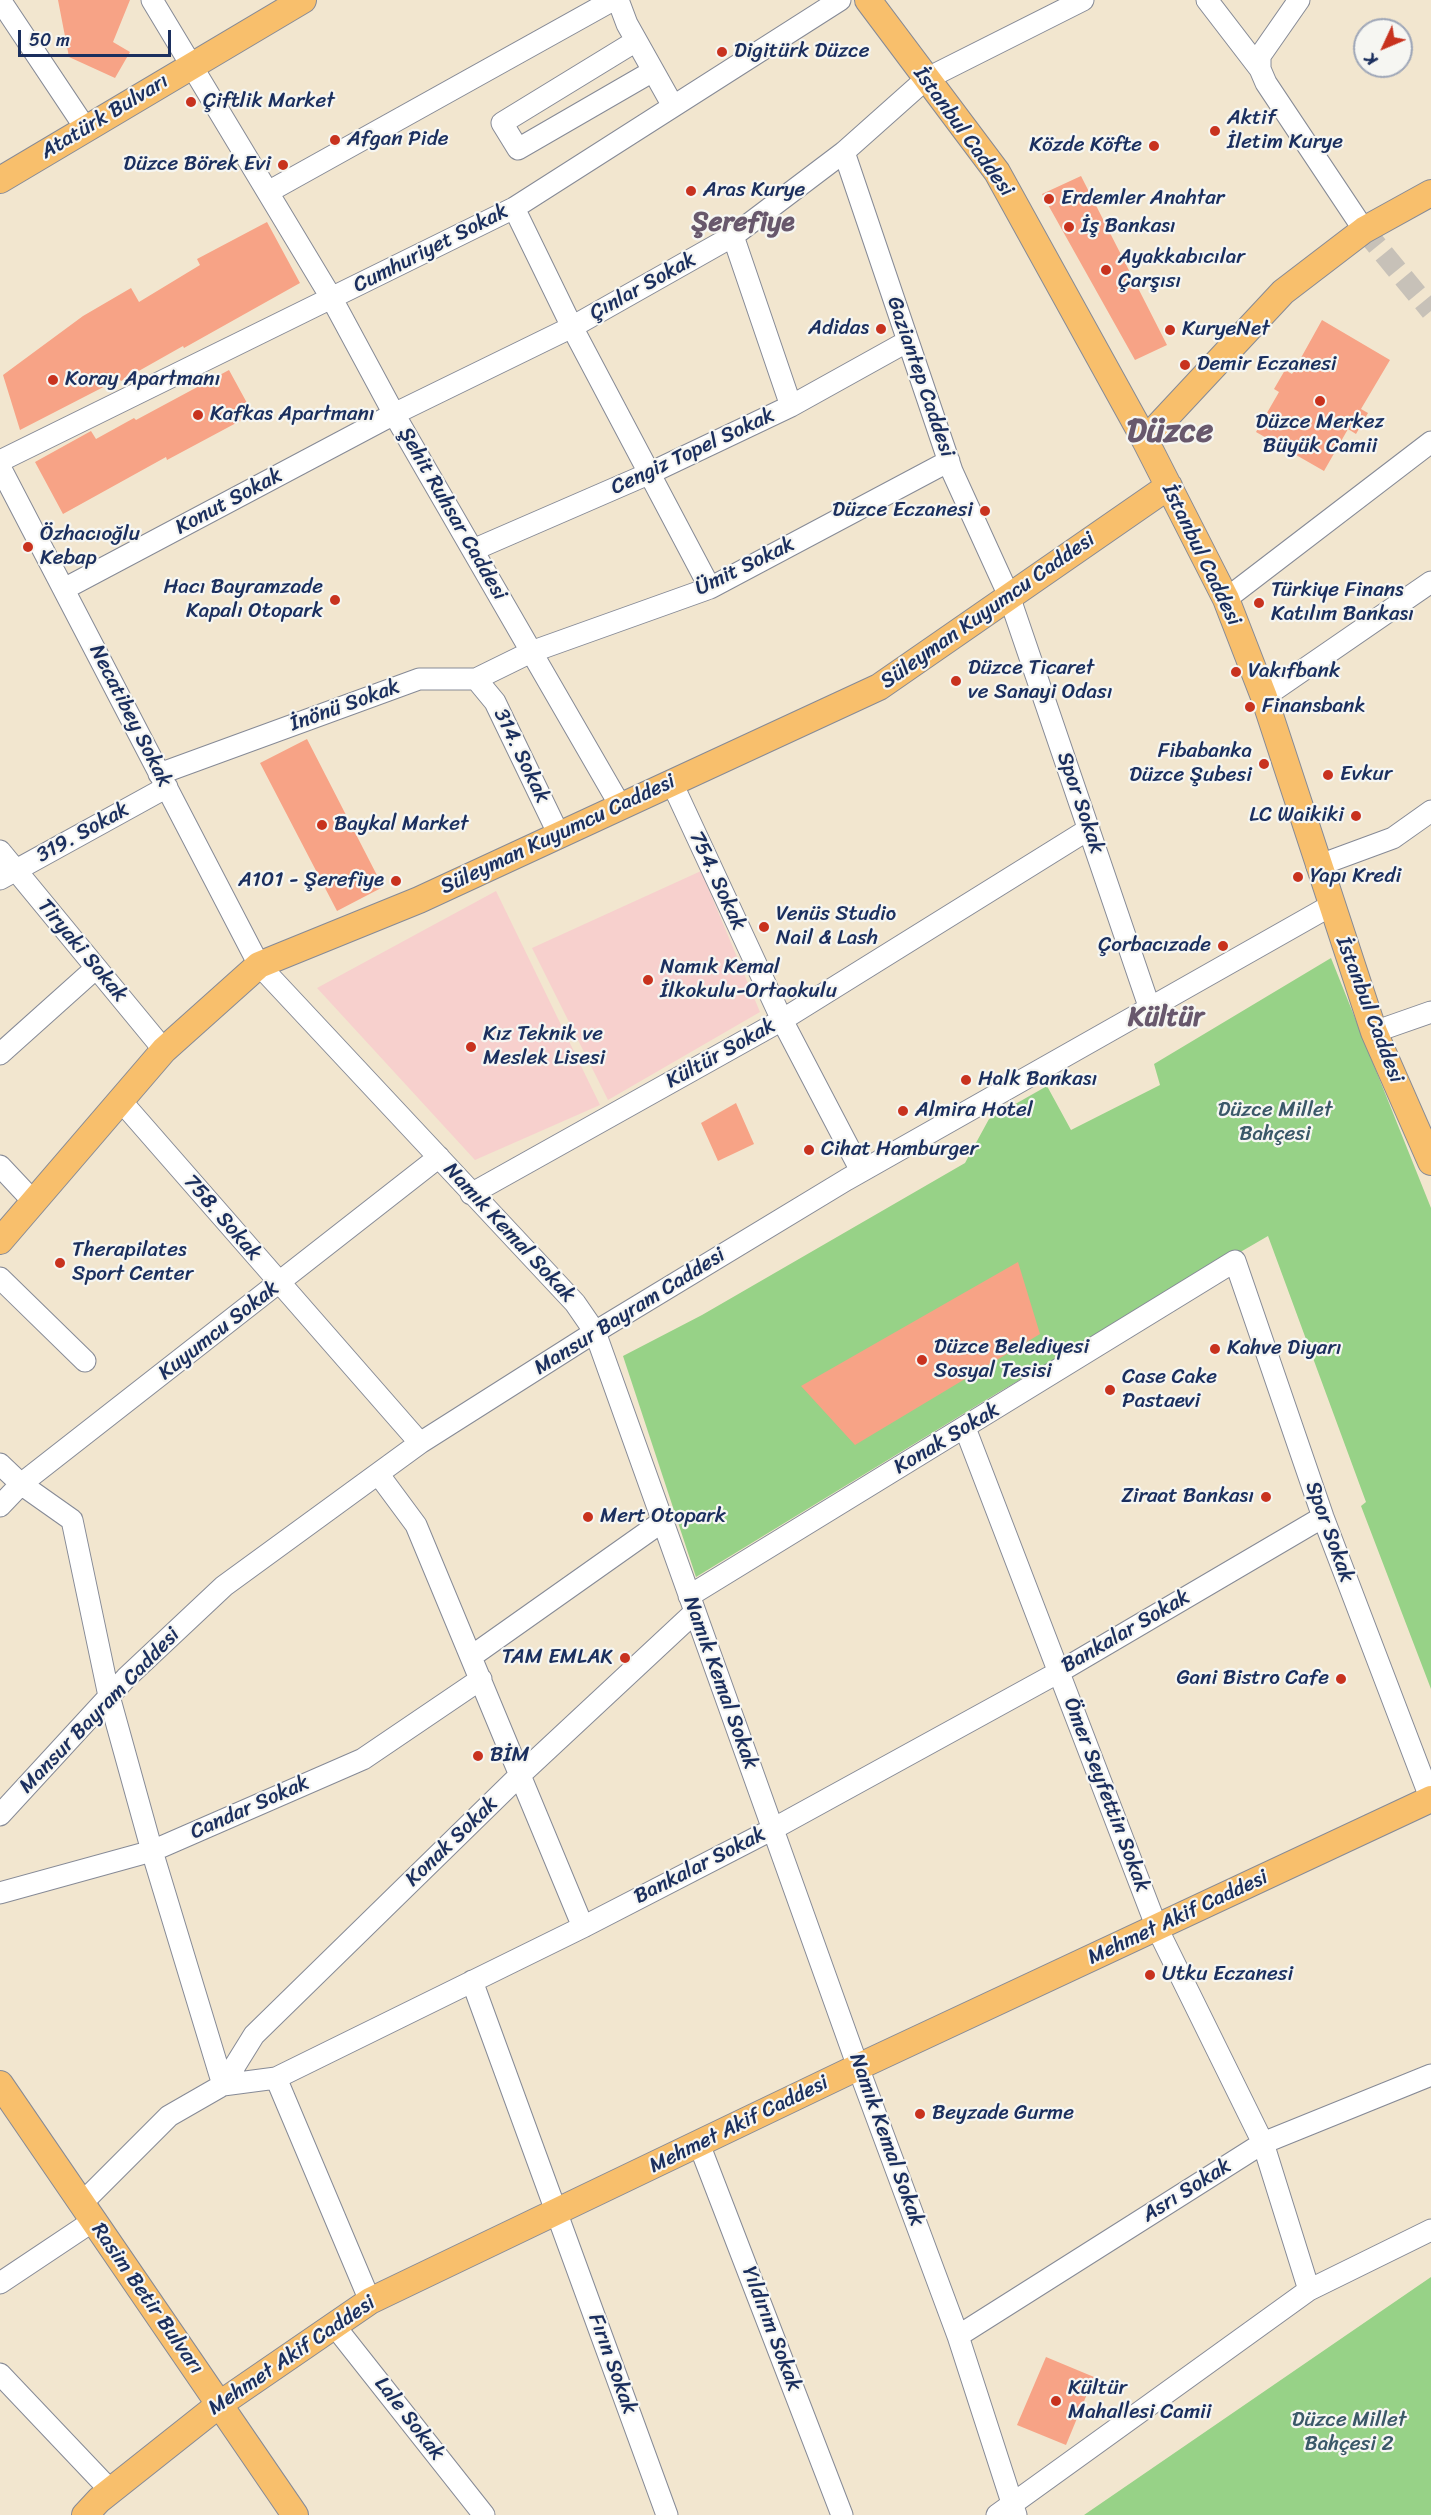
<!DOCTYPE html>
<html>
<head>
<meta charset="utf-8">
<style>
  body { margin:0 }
  #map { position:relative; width:1431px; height:2515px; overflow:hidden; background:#f2e6cf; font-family:Sriracha,sans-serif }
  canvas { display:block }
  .north { position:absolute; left:1353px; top:18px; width:60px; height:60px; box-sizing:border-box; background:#f6f6f2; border:2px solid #9ea6b7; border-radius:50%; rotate:226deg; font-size:16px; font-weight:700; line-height:24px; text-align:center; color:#1b2f5e }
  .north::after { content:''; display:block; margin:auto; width:21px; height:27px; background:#c8321e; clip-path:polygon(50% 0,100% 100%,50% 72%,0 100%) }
  .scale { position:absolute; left:18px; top:30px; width:153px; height:27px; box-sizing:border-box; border:3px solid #1b2f5e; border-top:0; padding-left:8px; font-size:18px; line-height:21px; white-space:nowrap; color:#1b2f5e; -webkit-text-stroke:4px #f6f6f2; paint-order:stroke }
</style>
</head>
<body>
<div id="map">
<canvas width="1431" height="2515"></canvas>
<div class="north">K</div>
<div class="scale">50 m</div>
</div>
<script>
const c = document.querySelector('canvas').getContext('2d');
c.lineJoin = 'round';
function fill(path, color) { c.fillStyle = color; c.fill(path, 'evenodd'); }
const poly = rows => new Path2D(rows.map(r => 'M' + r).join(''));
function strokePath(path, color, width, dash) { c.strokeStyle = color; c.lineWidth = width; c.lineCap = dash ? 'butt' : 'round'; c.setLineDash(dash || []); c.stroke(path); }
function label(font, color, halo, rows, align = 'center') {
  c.font = font + ' Sriracha,sans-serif'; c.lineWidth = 4.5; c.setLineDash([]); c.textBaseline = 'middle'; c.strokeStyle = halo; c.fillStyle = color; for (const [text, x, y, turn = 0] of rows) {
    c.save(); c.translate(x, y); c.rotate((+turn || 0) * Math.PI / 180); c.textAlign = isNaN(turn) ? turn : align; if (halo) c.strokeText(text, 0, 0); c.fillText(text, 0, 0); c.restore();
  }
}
const built = poly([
  [701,871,760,1012,608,1100,532,948],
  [496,891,600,1105,475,1160,317,988]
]);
const green = poly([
  [1331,958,1431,1208,1431,1689,1361,1506,1366,1502,1268,1236,999,1392,696,1577,623,1356,702,1315,965,1163,989,1119,1047,1086,1071,1130,1160,1085,1154,1064],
  [1431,2277,1431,2515,1084,2515]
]);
const building = poly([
  [58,0,130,0,113,42,130,52,115,78,69,57],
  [1081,176,1167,345,1135,360,1042,194],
  [267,222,300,283,184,348,183,346,121,381,119,379,20,430,3,375,83,316,131,288,139,302,200,265,197,259],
  [1322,320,1390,360,1361,409,1368,413,1356,434,1348,429,1324,471,1256,432,1279,392,1274,389,1285,370,1292,374],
  [229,370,253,414,167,460,166,457,63,514,35,462,91,431,96,439,134,418,136,420],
  [307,739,383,887,337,911,260,763],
  [736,1103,754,1144,718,1161,701,1123],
  [1018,1262,1040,1334,855,1445,801,1386],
  [1046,2357,1094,2377,1066,2445,1017,2425]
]);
const minorTunnel = poly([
  [1364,230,1431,311]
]);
const minor = poly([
  [0,0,86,129],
  [152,0,332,299,394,414,621,807],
  [618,0,627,24,673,106],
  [1207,0,1260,69,1266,83,1364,230],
  [636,41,502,123,518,149,653,71],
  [1260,69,1260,56,1299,0],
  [844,152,952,471,1009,596,1150,1009],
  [268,192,613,0],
  [514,208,572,327,710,588],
  [733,236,791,406],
  [0,461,514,208,840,0],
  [0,467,259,965,575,1303,595,1332,858,2067,958,2336,1016,2515],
  [473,550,648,474,791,406,908,341],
  [64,589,394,414,572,327,733,236,844,152,926,79,1083,0],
  [1226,599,1431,442],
  [476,679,495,702,559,835],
  [1264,697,1431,582],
  [159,774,419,679,476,679,531,652,710,588,949,461],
  [672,783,782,1020,861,1171],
  [0,851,164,1050],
  [1317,866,1393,838,1431,811],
  [0,879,167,787],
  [1374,1032,1431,1012],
  [0,1054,96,968],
  [121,1101,420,1443],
  [0,1166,32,1200],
  [471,1194,782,1020,1089,829],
  [0,1278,85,1361],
  [965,1428,1157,1928,1263,2143,1309,2290],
  [0,1464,21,1484,72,1520,109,1696,152,1851,223,2085],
  [379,1475,416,1525,583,1927],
  [0,1506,21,1484,439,1157],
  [689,1596,1235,1261,1323,1517,1431,1800],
  [472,1656,663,1521],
  [0,1815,126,1678,224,1586,420,1443,595,1332,846,1180,1330,906],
  [0,1893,152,1851,363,1759,481,1679],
  [472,1981,667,2515],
  [276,2078,370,2301],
  [223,2085,254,2035,520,1775,695,1612],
  [699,2144,842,2515],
  [81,2204,169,2116,223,2085,276,2078,583,1927,773,1829,1059,1672,1323,1517],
  [0,2283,93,2221],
  [333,2324,484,2515],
  [958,2336,1263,2143,1431,2075],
  [0,2374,111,2491],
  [997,2515,1309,2290,1431,2230]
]);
const major = poly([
  [868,0,997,172,1145,440,1226,599,1264,697,1374,1032,1431,1162],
  [0,180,303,0],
  [1145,440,1283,292,1364,230,1431,193],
  [0,1241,164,1050,259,965,419,900,879,687,1169,486],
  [0,2084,295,2515],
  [85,2515,99,2500,220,2404,370,2301,858,2067,1431,1799]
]);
const markers = [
  [722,52,6,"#c8321e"],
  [191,102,6,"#c8321e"],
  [1215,131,6,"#c8321e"],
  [335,140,6,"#c8321e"],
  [1154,146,6,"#c8321e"],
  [283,165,6,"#c8321e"],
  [691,191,6,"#c8321e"],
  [1049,199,6,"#c8321e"],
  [1069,227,6,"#c8321e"],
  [1106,270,6,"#c8321e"],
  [881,329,6,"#c8321e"],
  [1170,330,6,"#c8321e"],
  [1185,365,6,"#c8321e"],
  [53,380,6,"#c8321e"],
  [1320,401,6,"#c8321e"],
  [198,415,6,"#c8321e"],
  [985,511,6,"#c8321e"],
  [28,547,6,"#c8321e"],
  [335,600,6,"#c8321e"],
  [1259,603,6,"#c8321e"],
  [1236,672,6,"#c8321e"],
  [956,681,6,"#c8321e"],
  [1250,707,6,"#c8321e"],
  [1264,764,6,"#c8321e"],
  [1328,775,6,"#c8321e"],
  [1356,816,6,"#c8321e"],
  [322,825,6,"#c8321e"],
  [1298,877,6,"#c8321e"],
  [396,881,6,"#c8321e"],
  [764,927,6,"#c8321e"],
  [1223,946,6,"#c8321e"],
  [648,980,6,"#c8321e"],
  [471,1047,6,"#c8321e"],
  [966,1080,6,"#c8321e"],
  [903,1111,6,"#c8321e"],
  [809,1150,6,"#c8321e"],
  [60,1263,6,"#c8321e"],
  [1215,1349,6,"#c8321e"],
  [922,1360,6,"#c8321e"],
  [1110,1390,6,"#c8321e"],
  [1266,1497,6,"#c8321e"],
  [588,1517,6,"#c8321e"],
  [625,1658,6,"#c8321e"],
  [1341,1679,6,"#c8321e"],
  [478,1756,6,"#c8321e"],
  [1150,1975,6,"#c8321e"],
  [920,2114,6,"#c8321e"],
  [1056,2401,6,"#c8321e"]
];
const poiNames = [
  ["Digitürk Düzce",734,52],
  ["Çiftlik Market",203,102],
  ["Aktif",1227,119],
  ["İletim Kurye",1227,143],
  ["Afgan Pide",347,140],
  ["Közde Köfte",1142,146,"right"],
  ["Düzce Börek Evi",271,165,"right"],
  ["Aras Kurye",703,191],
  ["Erdemler Anahtar",1061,199],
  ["İş Bankası",1081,227],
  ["Ayakkabıcılar",1118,258],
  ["Çarşısı",1118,282],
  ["Adidas",869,329,"right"],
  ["KuryeNet",1182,330],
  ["Demir Eczanesi",1197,365],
  ["Koray Apartmanı",65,380],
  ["Kafkas Apartmanı",210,415],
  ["Düzce Merkez",1320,423,"center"],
  ["Büyük Camii",1320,447,"center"],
  ["Düzce Eczanesi",973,511,"right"],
  ["Özhacıoğlu",40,535],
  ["Kebap",40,559],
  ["Hacı Bayramzade",323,588,"right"],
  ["Kapalı Otopark",323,612,"right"],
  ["Türkiye Finans",1271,591],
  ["Katılım Bankası",1271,615],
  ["Düzce Ticaret",968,669],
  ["ve Sanayi Odası",968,693],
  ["Vakıfbank",1248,672],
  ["Finansbank",1262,707],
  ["Fibabanka",1252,752,"right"],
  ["Düzce Şubesi",1252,776,"right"],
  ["Evkur",1340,775],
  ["LC Waikiki",1344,816,"right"],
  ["Baykal Market",334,825],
  ["Yapı Kredi",1310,877],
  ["A101 - Şerefiye",384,881,"right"],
  ["Venüs Studio",776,915],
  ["Nail & Lash",776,939],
  ["Çorbacızade",1211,946,"right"],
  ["Namık Kemal",660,968],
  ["İlkokulu-Ortaokulu",660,992],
  ["Kız Teknik ve",483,1035],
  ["Meslek Lisesi",483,1059],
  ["Halk Bankası",978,1080],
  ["Almira Hotel",915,1111],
  ["Cihat Hamburger",821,1150],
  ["Therapilates",72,1251],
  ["Sport Center",72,1275],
  ["Düzce Belediyesi",934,1348],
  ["Sosyal Tesisi",934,1372],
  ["Kahve Diyarı",1227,1349],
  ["Case Cake",1122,1378],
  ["Pastaevi",1122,1402],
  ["Ziraat Bankası",1254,1497,"right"],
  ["Mert Otopark",600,1517],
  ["TAM EMLAK",613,1658,"right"],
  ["Gani Bistro Cafe",1329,1679,"right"],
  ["BİM",490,1756],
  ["Utku Eczanesi",1162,1975],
  ["Beyzade Gurme",932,2114],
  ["Kültür",1068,2389],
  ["Mahallesi Camii",1068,2413]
];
const streetNames = [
  ["Atatürk Bulvarı",105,117,-31],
  ["İstanbul Caddesi",963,132,54],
  ["Cumhuriyet Sokak",431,249,-27],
  ["Çınlar Sokak",643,287,-29],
  ["Gaziantep Caddesi",920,377,71],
  ["Cengiz Topel Sokak",693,452,-25],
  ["Konut Sokak",229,502,-28],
  ["Şehit Ruhsar Caddesi",452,514,60],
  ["İstanbul Caddesi",1201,555,64],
  ["Ümit Sokak",745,567,-26],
  ["Süleyman Kuyumcu Caddesi",988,611,-35],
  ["İnönü Sokak",345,706,-20],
  ["Necatibey Sokak",130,716,63],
  ["314. Sokak",521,756,64],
  ["Spor Sokak",1080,803,71],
  ["319. Sokak",83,833,-29],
  ["Süleyman Kuyumcu Caddesi",558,835,-25],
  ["754. Sokak",717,881,65],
  ["Tiryaki Sokak",82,951,50],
  ["İstanbul Caddesi",1369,1010,69],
  ["Kültür Sokak",721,1054,-29],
  ["758. Sokak",222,1218,49],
  ["Namık Kemal Sokak",509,1233,47],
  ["Mansur Bayram Caddesi",630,1312,-32],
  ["Kuyumcu Sokak",219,1331,-38],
  ["Konak Sokak",947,1439,-31],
  ["Spor Sokak",1329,1532,70],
  ["Bankalar Sokak",1126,1632,-30],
  ["Namık Kemal Sokak",720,1683,70],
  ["Mansur Bayram Caddesi",100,1711,-46],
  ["Ömer Seyfettin Sokak",1106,1795,69],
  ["Candar Sokak",250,1808,-24],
  ["Konak Sokak",452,1842,-44],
  ["Bankalar Sokak",700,1866,-27],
  ["Mehmet Akif Caddesi",1178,1918,-25],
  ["Mehmet Akif Caddesi",739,2125,-26],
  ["Namık Kemal Sokak",886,2140,70],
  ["Asrı Sokak",1187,2191,-32],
  ["Rasim Betir Bulvarı",147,2299,55],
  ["Yıldırım Sokak",771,2329,69],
  ["Mehmet Akif Caddesi",292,2356,-34],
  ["Fırın Sokak",612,2364,70],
  ["Lale Sokak",409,2419,52]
];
const parkNames = [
  ["Düzce Millet",1275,1111],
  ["Bahçesi",1275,1135],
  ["Düzce Millet",1349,2421],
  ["Bahçesi 2",1349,2445]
];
const districtNames = [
  ["Şerefiye",743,223],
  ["Kültür",1166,1018]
];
const townNames = [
  ["Düzce",1170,433]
];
fill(built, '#f7d0cd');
fill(green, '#97d287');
fill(building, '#f7a386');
strokePath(minorTunnel, '#c7c1b8', 21, [21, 10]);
strokePath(minor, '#868a96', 23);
strokePath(major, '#868a96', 28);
strokePath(minor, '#fff', 21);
strokePath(major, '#f8bf6c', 26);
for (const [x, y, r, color] of markers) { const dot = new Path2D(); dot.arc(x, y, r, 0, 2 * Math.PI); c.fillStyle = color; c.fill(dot); strokePath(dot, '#f6f6f2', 2); }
label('21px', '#1b2f5e', '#f6f6f2', poiNames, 'left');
label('21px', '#1b2f5e', '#f6f6f2', streetNames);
label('21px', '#3a5868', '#f6f6f2', parkNames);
label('bold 27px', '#68586c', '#f6f6f2', districtNames);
label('bold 33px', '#68586c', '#f6f6f2', townNames);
</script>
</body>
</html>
